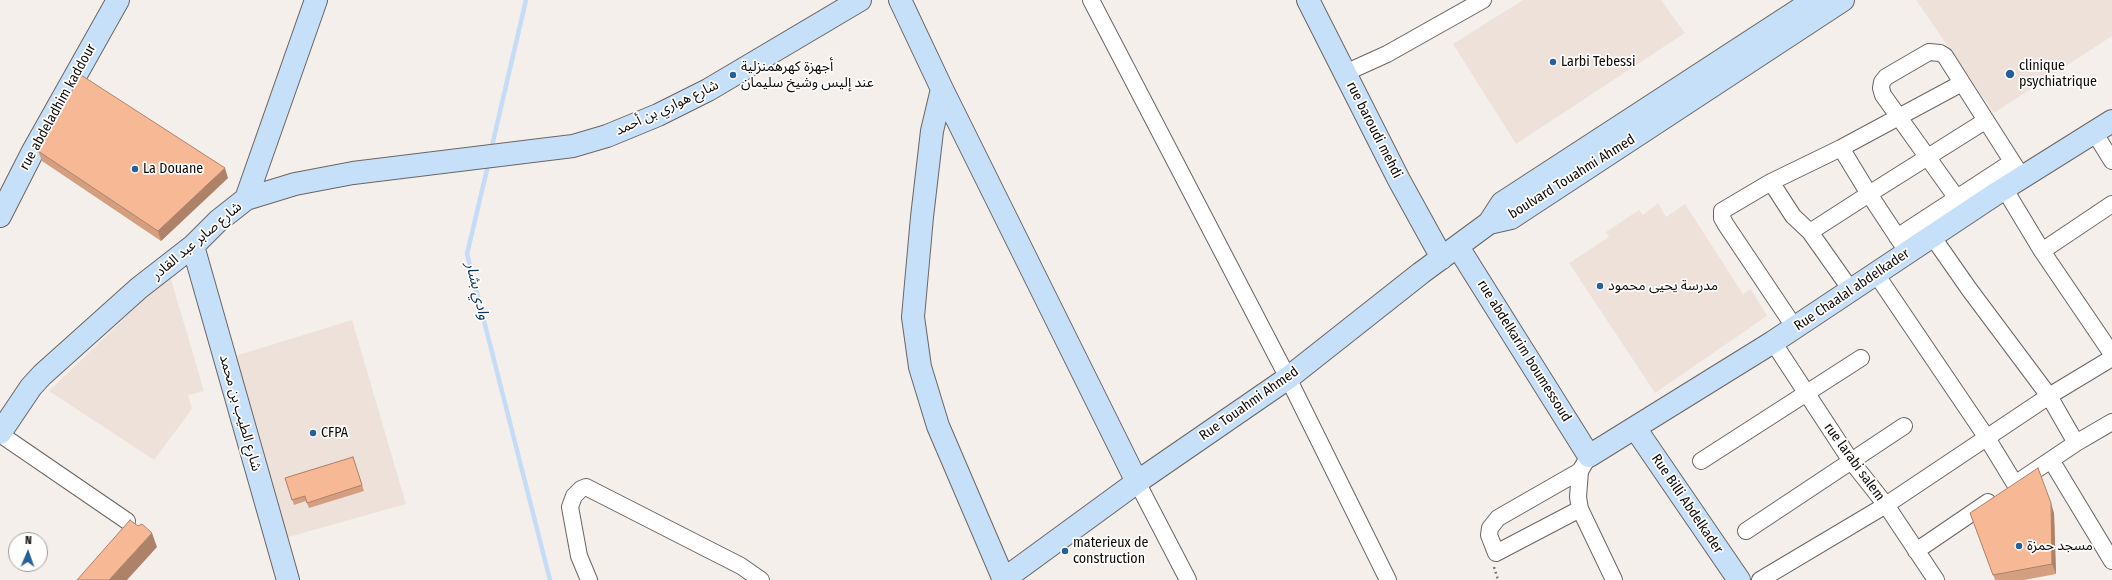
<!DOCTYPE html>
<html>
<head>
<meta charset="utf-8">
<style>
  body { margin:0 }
  #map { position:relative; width:2112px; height:580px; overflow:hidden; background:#f5efec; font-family:"Fira Sans Condensed",sans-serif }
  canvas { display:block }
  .north { position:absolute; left:8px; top:532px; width:40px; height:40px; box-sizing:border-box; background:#fffefd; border:1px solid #9e9d9c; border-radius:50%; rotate:2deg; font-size:11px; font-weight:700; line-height:16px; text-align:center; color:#0d0b0a }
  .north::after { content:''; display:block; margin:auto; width:14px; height:18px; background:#266098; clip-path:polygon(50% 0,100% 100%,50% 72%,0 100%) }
</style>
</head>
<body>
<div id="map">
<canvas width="2112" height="580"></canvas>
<div class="north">N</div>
</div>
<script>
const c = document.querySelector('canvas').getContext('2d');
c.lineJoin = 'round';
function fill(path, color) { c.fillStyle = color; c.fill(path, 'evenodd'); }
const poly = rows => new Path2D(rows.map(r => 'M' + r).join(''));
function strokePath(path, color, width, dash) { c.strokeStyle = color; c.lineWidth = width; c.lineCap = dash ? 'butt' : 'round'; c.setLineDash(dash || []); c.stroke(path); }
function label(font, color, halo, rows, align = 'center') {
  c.font = font + ' "Fira Sans Condensed","Noto Sans Arabic",sans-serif'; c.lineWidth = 3.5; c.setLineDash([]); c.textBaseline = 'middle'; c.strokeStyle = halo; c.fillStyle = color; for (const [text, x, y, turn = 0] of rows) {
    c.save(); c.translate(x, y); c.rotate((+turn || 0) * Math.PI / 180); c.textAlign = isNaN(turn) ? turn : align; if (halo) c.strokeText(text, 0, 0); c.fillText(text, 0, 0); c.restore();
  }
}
const built = poly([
  [1523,0,1661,0,1685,33,1516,144,1453,44],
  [1916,0,2112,0,2112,36,1994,113],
  [1658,203,1666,217,1685,204,1743,294,1751,289,1767,316,1655,393,1569,263,1609,237,1606,232,1639,210,1643,215],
  [168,276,170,276,204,391,188,395,192,409,154,460,49,391],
  [352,320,406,504,271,542,219,361]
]);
const stream = poly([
  [491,150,526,0],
  [489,161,467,254,550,580]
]);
const path = poly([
  [1494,567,1498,580]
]);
const street = poly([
  [1091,0,1288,378,1388,580],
  [1345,73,1387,54,1483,0],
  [2094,132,2112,161],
  [1771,182,1793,216,1810,232,1869,194,1841,148],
  [2004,188,2042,251,2112,354],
  [1956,197,1883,95,1881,88,1882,82,1886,77,1929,52,1940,53,1945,56,2022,177],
  [1810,232,1851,290],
  [1932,236,1969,289,2049,396,2076,443,2112,422],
  [1897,237,2012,162],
  [2042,251,2112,204],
  [1908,253,1869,194,1985,121],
  [1876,274,1987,438,2015,484],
  [1795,328,1726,225,1722,218,1722,211,1771,182,1841,148,1962,83],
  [1773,342,1851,461,1886,505,1936,580],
  [0,434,127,521],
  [2051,460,2112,561],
  [1701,461,1861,358],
  [1580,471,1498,518,1490,528,1489,535,1496,553,1580,509,1578,497,1580,471,1589,456],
  [2021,480,2076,443],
  [1137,482,1188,580],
  [1580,509,1614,580],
  [1746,531,1904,426],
  [1916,551,1988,502],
  [589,580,579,556,570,507,574,496,581,489,586,487,741,566,761,580],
  [1760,580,1886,505,2049,396,2112,358]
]);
const secondary = poly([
  [900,0,942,89,1137,482],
  [1308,0,1399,180,1442,258],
  [942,89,932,131,922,217,913,317,920,367,938,426,1004,580],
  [246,199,316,0],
  [0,216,32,153,118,0],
  [1489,223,1511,218,1843,0],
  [193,246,288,580],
  [1458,247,1589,456,1773,342,1997,193,2112,121],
  [1635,428,1739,580],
  [0,433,31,387,42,375,139,288,193,246,218,221,246,199,295,184,353,173,573,146,607,136,658,115,708,90,860,0],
  [1003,580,1137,482,1288,378,1421,273,1489,223,1502,203,1814,0]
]);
const wall = poly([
  [38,151,228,178,161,241,42,161],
  [353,457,364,491,309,508,306,501,294,505,285,478],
  [1970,513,2054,513,2056,574,2024,580,1995,580]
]);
const shadedWall = poly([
  [225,168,228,178,161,241,158,231],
  [2051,503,2054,513,2056,574,2052,564],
  [152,533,157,547,127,580,109,580]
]);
const building = poly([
  [81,75,225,168,158,231,38,151,81,75],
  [353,457,362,485,307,503,305,496,292,500,285,478,353,457],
  [2038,468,2051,503,2052,564,1993,575,1970,513,2038,468],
  [130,520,138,526,142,524,152,533,109,580,77,580,130,520]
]);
const markers = [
  [1553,62,4,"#266098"],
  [2010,74,5,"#266098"],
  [733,75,4,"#266098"],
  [135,169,4,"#266098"],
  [1600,286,4,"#266098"],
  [313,433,4,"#266098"],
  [2019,546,4,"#266098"],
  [1065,551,4,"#266098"]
];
const poiNames = [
  ["Larbi Tebessi",1561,62],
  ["clinique",2019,66],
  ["psychiatrique",2019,82],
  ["أجهزة كهرهمنزلية",741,67],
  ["عند إليس وشيخ سليمان",741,83],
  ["La Douane",143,169],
  ["مدرسة يحيى محمود",1608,286],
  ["CFPA",321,433],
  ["materieux de",1073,543],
  ["construction",1073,559],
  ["مسجد حمزة",2027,546]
];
const streetNames = [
  ["rue abdeladhim kaddour",58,107,-61],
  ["شارع هواري بن أحمد",667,108,-25],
  ["rue baroudi mehdi",1374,130,63],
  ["boulvard Touahmi Ahmed",1572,177,-32],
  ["شارع صابر عبد القادر",197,241,-40],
  ["Rue Chaalal abdelkader",1852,290,-34],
  ["rue abdelkarim boumessoud",1524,351,58],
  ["Rue Touahmi Ahmed",1249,404,-35],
  ["شارع الطيب بن محمد",240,413,74],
  ["rue larabi salem",1854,462,54],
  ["Rue Billi Abdelkader",1687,504,56]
];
const waterNames = [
  ["وادي بشار",477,291,76]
];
fill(built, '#eee1da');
strokePath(stream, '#c4dcf5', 4.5);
strokePath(street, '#6a6563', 18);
strokePath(secondary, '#6a6563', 24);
strokePath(path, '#7b7775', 2.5, [2, 3]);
strokePath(street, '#fff', 16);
strokePath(secondary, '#c7e0f9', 22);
fill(wall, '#d49f80');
fill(shadedWall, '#ad8268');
fill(building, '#f7b995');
strokePath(building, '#ad8268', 1);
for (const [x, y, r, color] of markers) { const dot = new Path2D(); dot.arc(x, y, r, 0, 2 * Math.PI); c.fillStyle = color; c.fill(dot); strokePath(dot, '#fffefd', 1.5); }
label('14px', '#0d0b0a', '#fffefd', poiNames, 'left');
label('14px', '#0d0b0a', '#fffefd', streetNames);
label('italic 15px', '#08345b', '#fffefd', waterNames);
</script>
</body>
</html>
